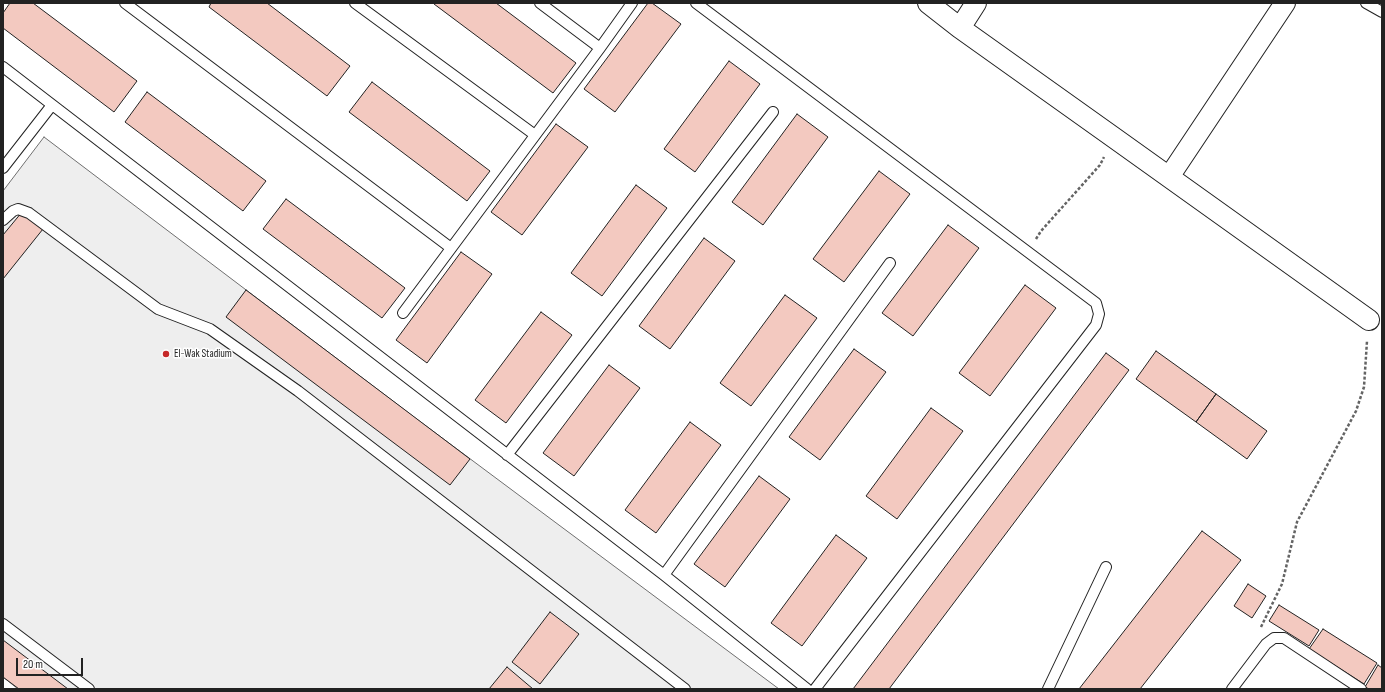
<!DOCTYPE html>
<html>
<head>
<meta charset="utf-8">
<style>
  body { margin:0 }
  #map { position:relative; width:1385px; height:692px; overflow:hidden; background:#fff; font-family:"Sofia Sans Condensed",sans-serif }
  canvas { display:block }
  .frame { position:absolute; inset:0; border:4px solid #222; pointer-events:none }
  .scale { position:absolute; left:16px; top:658px; width:67px; height:18px; box-sizing:border-box; border:2px solid #222; border-top:0; padding-left:5px; font-size:12px; line-height:14px; white-space:nowrap; color:#222; -webkit-text-stroke:3px #fff; paint-order:stroke }
</style>
</head>
<body>
<div id="map">
<canvas width="1385" height="692"></canvas>
<div class="frame"></div>
<div class="scale">20 m</div>
</div>
<script>
const c = document.querySelector('canvas').getContext('2d');
c.lineJoin = 'round';
function fill(path, color) { c.fillStyle = color; c.fill(path, 'evenodd'); }
const poly = rows => new Path2D(rows.map(r => 'M' + r).join(''));
function strokePath(path, color, width, dash) { c.strokeStyle = color; c.lineWidth = width; c.lineCap = dash ? 'butt' : 'round'; c.setLineDash(dash || []); c.stroke(path); }
function label(font, color, halo, rows, align = 'center') {
  c.font = font + ' "Sofia Sans Condensed",sans-serif'; c.lineWidth = 3; c.setLineDash([]); c.textBaseline = 'middle'; c.strokeStyle = halo; c.fillStyle = color; for (const [text, x, y, turn = 0] of rows) {
    c.save(); c.translate(x, y); c.rotate((+turn || 0) * Math.PI / 180); c.textAlign = isNaN(turn) ? turn : align; if (halo) c.strokeText(text, 0, 0); c.fillText(text, 0, 0); c.restore();
  }
}
const green = poly([
  [44,137,414,417,779,689,18,689,3,677,3,191,44,137]
]);
const building = poly([
  [10,3,33,3,137,81,114,112,3,28,3,13,10,3],
  [211,3,267,3,350,66,327,96,209,7,211,3],
  [435,3,496,3,576,63,553,93,434,4,435,3],
  [648,3,652,3,681,24,615,112,584,89,648,3],
  [729,61,760,84,695,172,664,149,729,61],
  [372,82,490,171,467,201,349,112,372,82],
  [147,92,266,181,243,211,125,122,147,92],
  [797,114,828,137,763,225,732,202,797,114],
  [556,124,588,147,522,235,491,212,556,124],
  [879,171,910,194,844,282,813,259,879,171],
  [636,185,667,208,602,296,571,273,636,185],
  [286,199,405,288,382,318,263,229,286,199],
  [22,212,43,229,3,279,3,235,22,212],
  [948,225,979,248,913,336,882,313,948,225],
  [704,238,735,261,670,349,639,326,704,238],
  [461,252,492,274,427,363,396,340,461,252],
  [1025,285,1056,308,990,396,959,373,1025,285],
  [246,290,470,459,450,485,226,317,246,290],
  [785,295,817,318,751,406,720,383,785,295],
  [541,312,572,335,506,423,475,400,541,312],
  [854,349,886,372,820,460,789,437,854,349],
  [1156,351,1216,394,1196,422,1136,379,1156,351],
  [1106,353,1129,370,889,689,853,689,1106,353],
  [609,365,640,388,574,476,543,453,609,365],
  [1216,394,1267,431,1247,459,1196,422,1216,394],
  [931,408,963,431,897,519,866,496,931,408],
  [690,422,721,445,656,533,625,510,690,422],
  [759,476,790,499,725,587,694,564,759,476],
  [1202,531,1241,560,1140,689,1079,689,1202,531],
  [836,535,867,558,802,646,771,623,836,535],
  [1248,584,1266,596,1252,618,1234,606,1248,584],
  [1279,605,1319,630,1309,646,1269,621,1279,605],
  [550,612,579,634,540,684,512,662,550,612],
  [1323,629,1377,663,1364,684,1309,649,1323,629],
  [3,640,68,689,19,689,3,677,3,640],
  [1378,665,1382,668,1382,689,1369,689,1365,687,1378,665],
  [507,667,533,689,489,689,507,667]
]);
const path = poly([
  [1036,239,1041,231,1100,165,1104,157],
  [1261,627,1282,584,1297,522,1356,411,1364,387,1367,341]
]);
const lane = poly([
  [125,3,451,248],
  [355,3,535,135],
  [540,3,600,48],
  [696,3,1096,303,1099,314,1096,325,815,689],
  [1366,3,1382,12],
  [3,67,664,575,807,689],
  [3,168,52,105],
  [3,220,13,211,18,209,29,213,158,309,210,329,298,391,685,689],
  [403,313,600,48,632,3],
  [507,455,773,112],
  [664,575,890,263],
  [3,624,89,689],
  [1048,689,1106,567],
  [1232,689,1266,644,1274,638,1284,638,1361,689]
]);
const street = poly([
  [928,3,960,28,1113,137,1369,320],
  [960,28,976,3],
  [1169,177,1285,3]
]);
const markers = [
  [166,354,4,"#c62828"]
];
const poiNames = [
  ["El-Wak Stadium",174,354]
];
fill(green, '#eee');
strokePath(green, '#6f6f6f', 1);
fill(building, '#f3c9c0');
strokePath(building, '#222', 1);
strokePath(lane, '#222', 12);
strokePath(street, '#222', 22);
strokePath(path, '#646464', 2.5, [3, 2]);
strokePath(lane, '#fff', 10);
strokePath(street, '#fff', 20);
for (const [x, y, r, color] of markers) { const dot = new Path2D(); dot.arc(x, y, r, 0, 2 * Math.PI); c.fillStyle = color; c.fill(dot); strokePath(dot, '#fff', 1.5); }
label('11px', '#222', '#fff', poiNames, 'left');
</script>
</body>
</html>
